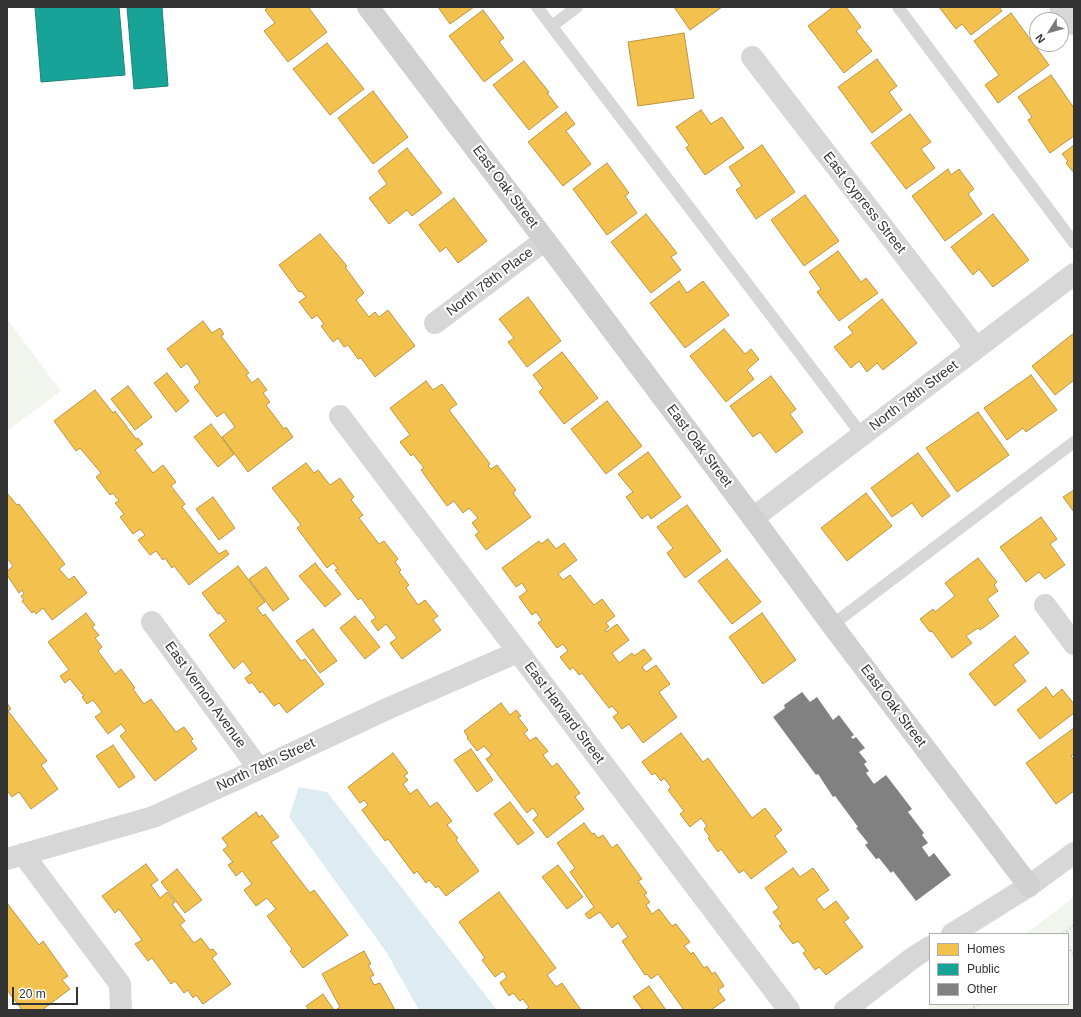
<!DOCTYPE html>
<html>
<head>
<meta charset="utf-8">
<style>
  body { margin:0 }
  #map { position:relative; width:1081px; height:1017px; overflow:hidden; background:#fff; font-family:Arial,sans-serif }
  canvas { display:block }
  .frame { position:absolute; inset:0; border:8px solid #333; pointer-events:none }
  .legend { position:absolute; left:929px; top:933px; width:140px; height:72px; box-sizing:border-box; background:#fff; border:1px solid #adadad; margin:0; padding:5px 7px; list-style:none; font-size:12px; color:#333 }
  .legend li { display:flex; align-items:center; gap:8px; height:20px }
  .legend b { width:20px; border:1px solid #adadad }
  .north { position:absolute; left:1029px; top:12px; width:40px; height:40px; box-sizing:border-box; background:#fff; border:1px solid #adadad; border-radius:50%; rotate:233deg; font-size:11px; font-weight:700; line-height:16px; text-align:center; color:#333 }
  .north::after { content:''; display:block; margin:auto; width:14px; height:18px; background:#7a7a7a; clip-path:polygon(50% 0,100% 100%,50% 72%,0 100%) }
  .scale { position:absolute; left:12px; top:987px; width:66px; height:18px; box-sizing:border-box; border:2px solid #333; border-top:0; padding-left:5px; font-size:12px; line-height:14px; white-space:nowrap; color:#333; -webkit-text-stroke:3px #fff; paint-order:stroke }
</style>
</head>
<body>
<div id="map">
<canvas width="1081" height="1017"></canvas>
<div class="frame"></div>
<ul class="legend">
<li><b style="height:11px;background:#f2c14e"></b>Homes</li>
<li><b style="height:11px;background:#17a398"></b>Public</li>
<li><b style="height:11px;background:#818181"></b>Other</li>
</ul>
<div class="north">N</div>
<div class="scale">20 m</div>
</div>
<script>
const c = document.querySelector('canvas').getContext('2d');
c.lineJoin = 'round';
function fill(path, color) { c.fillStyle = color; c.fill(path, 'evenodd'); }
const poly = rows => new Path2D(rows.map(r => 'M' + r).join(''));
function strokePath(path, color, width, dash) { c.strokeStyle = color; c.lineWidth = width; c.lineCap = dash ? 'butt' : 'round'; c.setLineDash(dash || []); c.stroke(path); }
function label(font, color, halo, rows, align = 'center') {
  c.font = font + ' Arial,sans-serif'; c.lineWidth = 4; c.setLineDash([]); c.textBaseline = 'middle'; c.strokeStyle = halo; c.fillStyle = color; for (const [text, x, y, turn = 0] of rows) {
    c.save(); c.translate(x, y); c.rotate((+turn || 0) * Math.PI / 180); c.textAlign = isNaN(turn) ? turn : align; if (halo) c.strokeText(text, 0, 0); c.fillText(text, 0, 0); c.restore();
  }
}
const green = poly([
  [7,319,61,391,8,430,7,429],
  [1074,897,1074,1010,926,1010,933,1004,1068,1004,1068,934,1025,934]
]);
const water = poly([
  [299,787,327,792,497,1010,419,1010,387,953,289,817]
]);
const homes = poly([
  [268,7,308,7,327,32,288,62,264,31,275,23,265,10,268,7],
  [438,7,474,7,450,24,438,7],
  [674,7,722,7,690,30,674,7],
  [833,7,846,7,861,27,856,31,872,51,844,73,808,26,833,7],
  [939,7,999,7,1002,11,971,35,962,24,956,29,939,7],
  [483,10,504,38,499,42,513,60,484,82,449,36,483,10],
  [1011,13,1049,65,998,103,985,85,999,75,974,41,1011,13],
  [684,33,694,98,638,106,628,42,684,33],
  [327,43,364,89,330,115,293,69,327,43],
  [877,59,897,86,889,92,902,110,872,133,838,87,877,59],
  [524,61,549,92,547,93,558,107,529,130,493,85,524,61],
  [1051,75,1074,108,1074,136,1050,153,1028,120,1032,117,1018,97,1051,75],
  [373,91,408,137,373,164,338,118,373,91],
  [701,110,711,124,722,117,744,148,705,175,686,148,689,145,676,127,701,110],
  [566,112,575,124,566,131,591,164,563,186,528,142,566,112],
  [910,114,931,142,921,149,935,168,906,189,871,143,910,114],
  [762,145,795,192,756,219,736,190,742,186,729,167,762,145],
  [1074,145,1074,173,1066,163,1068,161,1062,154,1074,145],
  [407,148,442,193,412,216,407,210,389,224,369,198,387,184,378,171,407,148],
  [607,163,629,193,625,196,637,213,607,235,573,189,607,163],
  [948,169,951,175,959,169,974,189,968,194,982,214,945,241,912,196,948,169],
  [805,195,839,241,804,266,771,220,805,195],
  [454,198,487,241,458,263,446,247,440,252,419,225,454,198],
  [646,214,677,253,671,257,681,270,651,293,611,242,646,214],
  [993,214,1029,260,993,287,979,269,973,275,951,247,993,214],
  [320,234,347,266,345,267,364,293,356,300,369,317,375,312,379,317,388,310,415,346,375,377,361,358,358,359,348,345,344,347,338,338,333,342,321,326,324,324,317,315,312,319,299,302,306,297,301,291,299,292,279,265,320,234],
  [838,251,861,282,866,278,878,293,839,321,817,292,821,289,809,272,838,251],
  [679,281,687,293,703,281,729,315,685,348,650,303,679,281],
  [528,297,561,341,527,367,508,342,514,338,499,319,528,297],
  [882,299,917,343,883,370,877,363,867,372,859,361,851,368,834,347,853,333,848,327,882,299],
  [203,321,212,333,220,328,224,334,221,336,249,373,246,375,252,383,258,378,267,390,263,393,270,402,266,405,284,429,286,427,293,437,248,472,222,437,235,427,224,412,217,417,194,387,200,382,187,363,181,368,167,349,203,321],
  [724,329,745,354,751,349,759,359,747,370,754,379,726,402,690,356,724,329],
  [1074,333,1074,380,1055,395,1032,366,1074,333],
  [562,352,598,398,564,424,539,392,543,388,533,375,562,352],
  [167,373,189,401,176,412,154,383,167,373],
  [1031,375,1057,410,1026,432,1023,428,1007,440,984,408,1031,375],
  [771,376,796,409,790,414,803,432,776,453,760,432,753,437,730,406,771,376],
  [426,381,433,390,442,384,457,404,449,410,490,464,488,466,491,469,497,465,516,490,513,493,531,517,486,550,475,535,479,532,472,523,478,518,469,508,463,513,454,501,447,506,421,470,424,468,413,454,411,456,400,442,410,435,390,408,426,381],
  [128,386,152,417,135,430,111,399,128,386],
  [95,390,113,413,115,411,136,439,138,438,143,444,135,450,153,473,163,465,176,482,171,486,185,504,182,507,219,554,226,550,229,554,189,585,174,566,172,568,165,558,163,560,156,551,150,555,138,540,145,535,140,529,133,534,120,517,124,514,115,503,119,501,113,493,110,495,96,477,101,473,80,448,76,451,54,421,95,390],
  [607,401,642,446,606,474,571,429,607,401],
  [978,412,1009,455,957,492,926,448,978,412],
  [211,424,234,454,218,467,194,437,211,424],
  [648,452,681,497,651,519,648,514,642,519,626,497,633,492,618,474,648,452],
  [918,453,950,496,922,517,912,503,892,517,871,488,918,453],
  [306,463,314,473,318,470,330,485,340,478,354,497,351,500,363,515,359,518,379,544,384,541,398,559,395,562,401,570,399,572,409,585,406,588,418,605,425,600,438,616,433,620,441,630,402,659,390,643,397,638,386,624,378,631,371,621,376,618,361,598,358,600,335,570,338,569,333,563,327,568,297,528,301,525,272,488,306,463],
  [1074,490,1074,512,1063,497,1074,490],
  [7,493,17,505,19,504,65,564,59,569,69,580,74,576,87,593,52,620,43,608,36,614,34,611,32,613,22,601,24,600,21,596,24,594,22,590,19,593,7,575,7,571,13,566,7,558,7,493],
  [866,493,892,526,847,561,821,528,866,493],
  [213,497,235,528,219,540,196,509,213,497],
  [687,505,721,551,685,578,667,553,673,548,657,527,687,505],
  [1041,517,1057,539,1050,544,1065,565,1045,579,1039,572,1026,582,1000,547,1041,517],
  [548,539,556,549,564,543,577,560,558,574,563,580,570,575,594,605,602,599,615,616,606,623,609,627,605,630,606,632,617,624,629,640,612,653,619,663,632,653,634,656,644,649,652,659,642,667,646,672,656,665,670,684,659,692,677,717,643,743,629,724,622,729,613,717,618,713,612,706,609,708,582,673,579,675,573,667,570,670,560,657,568,651,563,644,557,648,538,623,542,620,536,612,532,615,519,597,527,591,522,583,516,587,502,568,539,541,541,544,548,539],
  [978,558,997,582,994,585,998,591,987,599,999,616,980,630,978,628,966,636,972,643,952,658,932,631,930,632,920,619,933,609,935,612,955,596,945,583,978,558],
  [727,559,761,602,732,624,698,581,727,559],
  [315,563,341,594,325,607,299,576,315,563],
  [238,566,265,602,257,608,263,616,265,614,301,661,305,659,324,684,287,713,279,703,274,706,262,691,260,693,252,682,249,684,245,678,252,673,243,661,234,669,209,635,226,621,220,613,218,614,202,593,238,566],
  [266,567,289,599,273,611,249,579,266,567],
  [86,613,95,625,92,627,99,635,95,638,102,647,98,651,115,674,121,669,135,688,133,689,144,704,151,699,176,732,184,727,193,739,191,741,197,749,155,781,120,736,126,731,121,724,108,734,95,717,102,712,93,700,87,704,82,697,84,696,70,679,65,683,60,676,69,670,48,642,86,613],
  [762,613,796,660,763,684,729,637,762,613],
  [355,616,380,647,365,659,340,628,355,616],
  [313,629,337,661,320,673,296,641,313,629],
  [1015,636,1029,653,1013,665,1026,681,995,706,969,674,1015,636],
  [1046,687,1053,697,1062,689,1074,704,1074,713,1040,739,1017,710,1046,687],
  [7,703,11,709,8,711,47,761,41,765,58,789,31,809,19,792,12,797,7,790,7,703],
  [501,703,510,715,516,710,521,716,518,717,528,730,524,733,530,741,536,737,548,751,543,755,552,767,557,763,580,793,575,797,584,809,547,838,533,820,538,815,533,808,527,813,486,759,492,755,484,746,477,751,467,738,468,737,464,731,501,703],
  [1074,728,1074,754,1071,756,1074,760,1074,791,1056,804,1026,763,1074,728],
  [681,733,703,762,708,758,752,818,765,808,782,830,775,836,787,852,751,879,744,870,739,873,721,849,718,852,708,838,710,837,704,829,707,826,701,818,690,827,680,814,684,811,668,790,671,787,664,778,661,781,655,773,652,775,642,762,681,733],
  [113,745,135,777,119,788,96,756,113,745],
  [471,749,493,780,477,792,454,760,471,749],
  [393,753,408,773,404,776,408,780,403,784,410,794,417,789,430,807,437,802,452,821,447,825,458,838,456,840,479,871,446,896,438,886,436,888,429,880,426,883,417,871,414,874,388,839,385,841,362,810,368,805,364,800,360,803,348,787,393,753],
  [510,802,534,833,518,845,494,814,510,802],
  [256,812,259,817,262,815,279,837,271,842,310,893,314,890,348,935,303,968,290,951,292,949,267,916,276,909,267,898,256,906,244,890,252,884,242,871,236,876,228,865,233,862,223,850,228,846,222,838,256,812],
  [584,823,592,834,594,833,598,838,603,835,612,848,617,844,642,879,638,881,647,893,644,895,650,902,646,905,652,914,659,909,672,926,676,924,690,942,684,946,691,954,693,952,704,968,707,966,712,974,715,972,724,986,718,990,725,1000,711,1010,684,1010,658,974,651,979,647,974,645,975,622,941,628,937,618,923,612,928,600,912,589,919,585,914,594,907,570,872,575,868,557,843,584,823],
  [146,864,158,880,151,885,160,898,167,892,175,902,172,904,185,921,180,925,194,943,201,938,210,950,213,949,217,954,212,958,231,984,203,1004,196,995,193,998,188,990,184,993,175,981,171,984,152,958,148,961,135,944,142,940,119,909,115,913,102,896,146,864],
  [558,865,583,897,567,909,542,877,558,865],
  [793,868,800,877,813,868,829,890,816,899,824,910,836,901,849,918,844,922,863,947,826,975,819,967,815,970,803,953,806,951,798,941,793,944,779,926,782,924,773,912,779,908,765,888,793,868],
  [177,869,202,900,185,913,161,882,177,869],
  [499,892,556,968,547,975,556,987,562,983,581,1010,525,1010,529,1007,523,999,520,1001,513,993,509,996,500,983,507,977,503,971,495,977,482,960,485,958,459,922,499,892],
  [7,903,39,945,43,941,68,976,62,980,70,989,42,1010,27,1010,26,1009,22,1010,7,990,7,903],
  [364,951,371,964,368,965,374,975,370,977,374,985,380,983,395,1010,338,1010,337,1009,340,1007,322,974,364,951],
  [649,986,666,1010,643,1010,633,997,649,986],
  [323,994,334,1010,309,1010,306,1006,323,994]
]);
const public = poly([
  [35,7,119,7,125,75,41,82,35,7],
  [127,7,162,7,168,86,134,89,127,7]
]);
const building = poly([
  [802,692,810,702,817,697,833,720,839,715,854,735,851,737,853,739,856,737,865,748,859,752,867,762,864,764,869,771,866,773,874,784,886,775,912,809,908,812,924,833,922,835,928,843,922,847,929,857,934,853,951,875,916,901,893,871,891,873,879,858,876,859,865,845,868,843,856,828,858,827,835,796,833,797,818,774,816,775,773,717,785,708,784,705]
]);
const path = poly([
  [1063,934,1074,925],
  [1068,946,1074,956],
  [970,1010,978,1004]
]);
const lane = poly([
  [537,7,862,435],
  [898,7,1074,243],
  [552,26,577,7],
  [832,625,1074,442]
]);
const street = poly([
  [1060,7,1074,24],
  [752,57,976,348],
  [435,323,545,240],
  [340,416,789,1010],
  [753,518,1074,274],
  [1045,605,1074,644],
  [152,622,259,769],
  [23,854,120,984,121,1010],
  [7,859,153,817,259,769,389,708,518,652],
  [952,934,1029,886,1074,853],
  [845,1010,914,957,930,947]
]);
const secondary = poly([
  [368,7,560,260,753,518,832,625,1029,886]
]);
const streetNames = [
  ["East Oak Street",505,187,53],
  ["East Cypress Street",864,203,52],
  ["North 78th Place",490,282,-37],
  ["North 78th Street",914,396,-37],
  ["East Oak Street",699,446,53],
  ["East Vernon Avenue",205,695,54],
  ["East Oak Street",893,706,53],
  ["East Harvard Street",564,713,53],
  ["North 78th Street",266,765,-25]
];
fill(green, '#f1f5ed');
fill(water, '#ddebf3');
fill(homes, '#f2c14e');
strokePath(homes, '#b99646', 1);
fill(public, '#17a398');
strokePath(public, '#1f817a', 1);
fill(building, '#818181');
strokePath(path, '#d6d6d6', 2.5, [2, 2]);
strokePath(lane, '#d7d7d7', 12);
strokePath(street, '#d7d7d7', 22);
strokePath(secondary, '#d0d0d0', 22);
label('14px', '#333', '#fff', streetNames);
</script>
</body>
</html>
